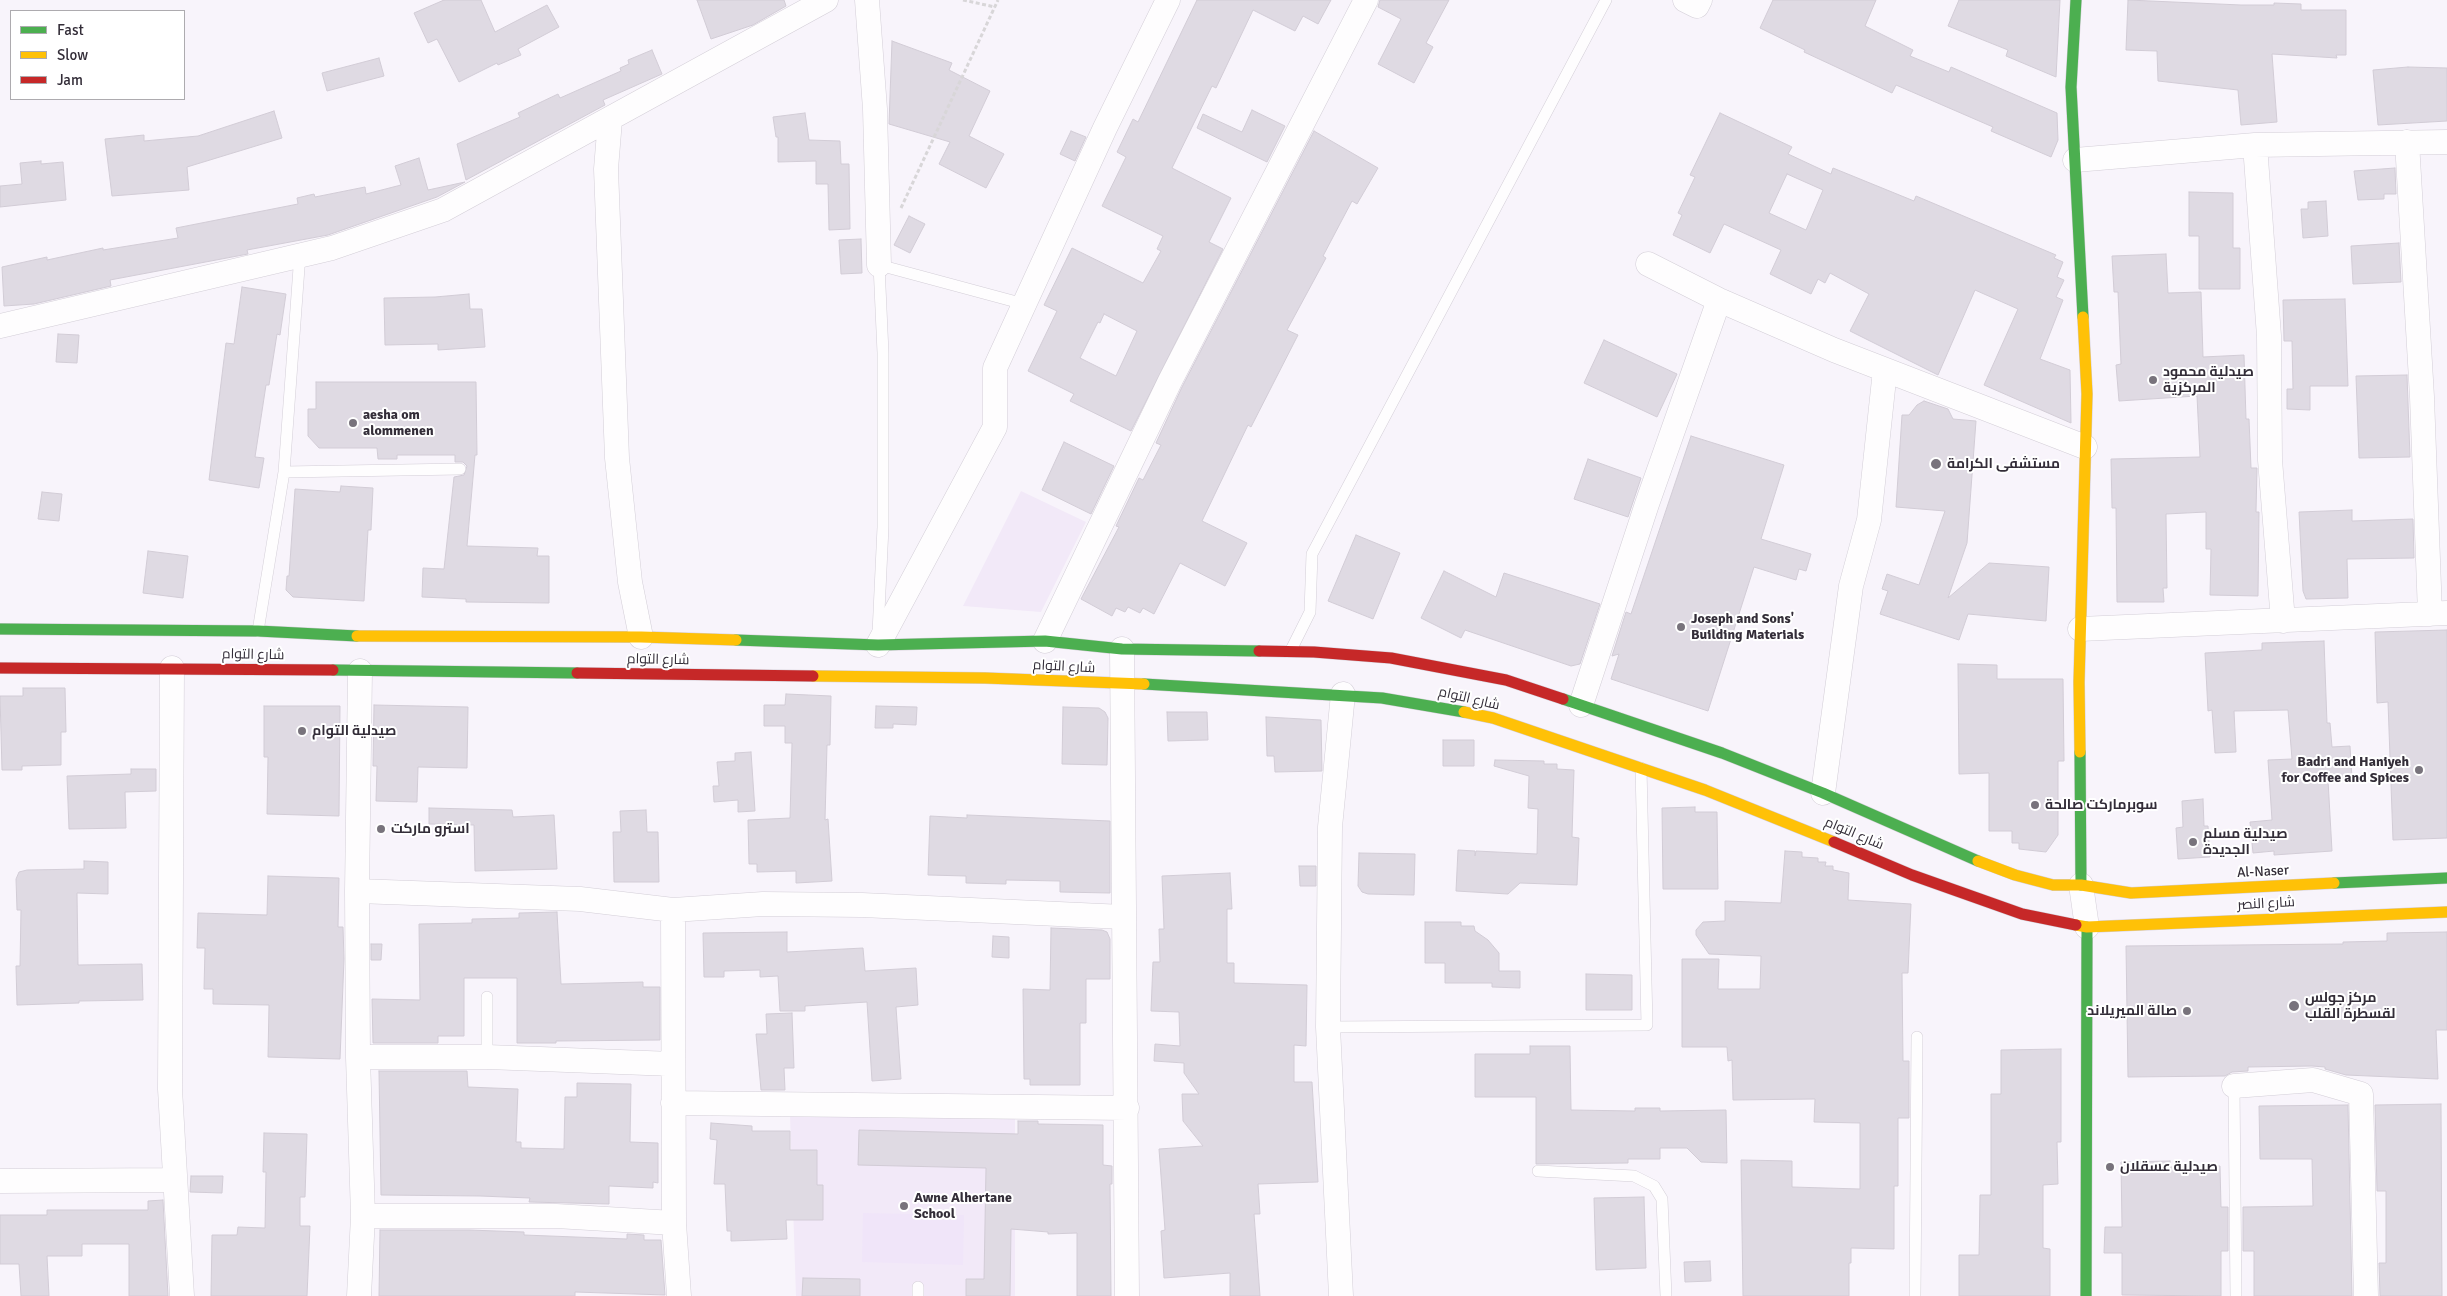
<!DOCTYPE html>
<html>
<head>
<meta charset="utf-8">
<style>
  body { margin:0 }
  #map { position:relative; width:2447px; height:1296px; overflow:hidden; background:#f8f4fb; font-family:Signika,sans-serif }
  canvas { display:block }
  .legend { position:absolute; left:10px; top:10px; width:175px; height:90px; box-sizing:border-box; background:#fff; border:1px solid #adabaf; margin:0; padding:6px 9px; list-style:none; font-size:15px; color:#332d38 }
  .legend li { display:flex; align-items:center; gap:10px; height:25px }
  .legend b { width:25px; border:1px solid #adabaf }
</style>
</head>
<body>
<div id="map">
<canvas width="2447" height="1296"></canvas>
<ul class="legend">
<li><b style="height:6px;background:#4caf50"></b>Fast</li>
<li><b style="height:6px;background:#ffc107"></b>Slow</li>
<li><b style="height:6px;background:#c62828"></b>Jam</li>
</ul>
</div>
<script>
const c = document.querySelector('canvas').getContext('2d');
c.lineJoin = 'round';
function fill(path, color) { c.fillStyle = color; c.fill(path, 'evenodd'); }
const poly = rows => new Path2D(rows.map(r => 'M' + r).join(''));
function strokePath(path, color, width, dash) { c.strokeStyle = color; c.lineWidth = width; c.lineCap = dash ? 'butt' : 'round'; c.setLineDash(dash || []); c.stroke(path); }
function label(font, color, halo, rows, align = 'center') {
  c.font = font + ' Signika,Cairo,sans-serif'; c.lineWidth = 4; c.setLineDash([]); c.textBaseline = 'middle'; c.strokeStyle = halo; c.fillStyle = color; for (const [text, x, y, turn = 0] of rows) {
    c.save(); c.translate(x, y); c.rotate((+turn || 0) * Math.PI / 180); c.textAlign = isNaN(turn) ? turn : align; if (halo) c.strokeText(text, 0, 0); c.fillText(text, 0, 0); c.restore();
  }
}
const built = poly([
  [1021,491,1086,522,1041,612,963,606],
  [790,1115,1015,1117,1015,1296,796,1296]
]);
const green = poly([
  [863,1213,964,1215,963,1265,862,1262]
]);
const building = poly([
  [444,0,481,0,495,32,547,5,559,27,518,49,521,55,498,65,497,63,459,82,437,39,428,43,414,13,444,0],
  [697,0,784,0,786,6,753,25,711,39,697,0],
  [1197,0,1331,0,1318,24,1303,16,1295,31,1253,10,1216,88,1212,86,1172,168,1231,198,1209,242,1223,249,1131,431,1070,401,1074,394,1028,371,1057,311,1044,305,1072,248,1143,283,1161,251,1157,249,1163,236,1102,206,1126,157,1117,152,1133,119,1138,122,1197,0],
  [1104,314,1137,331,1116,376,1080,358,1098,322,1100,323,1104,314],
  [1380,0,1449,0,1426,43,1433,47,1414,83,1378,64,1401,19,1378,7,1380,0],
  [1773,0,1876,0,1865,26,1913,50,1910,56,1949,72,1951,67,2057,113,2058,140,2051,157,1991,131,1993,127,1896,85,1892,93,1804,52,1805,50,1760,28,1773,0],
  [1959,0,2060,0,2056,77,2006,56,2008,50,1948,26,1959,0],
  [2128,0,2241,5,2274,5,2274,3,2301,4,2301,10,2346,10,2346,55,2336,55,2337,58,2272,54,2277,122,2241,125,2238,90,2158,81,2157,51,2126,50,2128,0],
  [892,41,952,63,949,70,990,91,969,136,1004,154,986,188,939,164,950,142,889,124,892,41],
  [652,50,662,74,603,100,605,105,466,180,457,144,520,117,518,113,558,94,560,98,621,71,620,68,629,64,628,60,652,50],
  [379,58,384,76,327,91,322,73,379,58],
  [2408,67,2447,68,2447,121,2378,125,2373,70,2408,67],
  [1252,110,1285,126,1267,162,1197,128,1203,114,1242,132,1252,110],
  [274,111,282,138,187,167,189,190,112,196,105,139,144,135,144,141,198,136,274,111],
  [805,113,809,140,840,141,841,164,849,164,850,229,829,230,828,184,816,184,816,161,778,162,778,137,776,137,773,117,805,113],
  [1720,113,1792,147,1788,154,1831,174,1833,168,1914,201,1916,196,2056,255,2054,258,2063,262,2057,277,2064,280,2056,297,2063,300,2040,359,2070,370,2071,423,1984,385,2018,309,1975,290,1938,375,1850,331,1869,294,1830,273,1825,283,1818,279,1811,294,1770,274,1781,250,1724,224,1710,253,1673,235,1682,215,1678,213,1695,177,1690,175,1720,113],
  [1787,174,1823,190,1806,230,1769,213,1787,174],
  [1071,131,1086,137,1075,161,1060,154,1071,131],
  [1314,131,1378,168,1357,204,1352,201,1323,256,1326,258,1287,330,1298,335,1251,427,1248,425,1202,521,1247,543,1225,586,1180,563,1154,614,1143,608,1140,613,1128,607,1125,612,1116,608,1112,616,1081,599,1119,527,1116,526,1139,478,1143,480,1161,445,1156,443,1182,387,1314,131],
  [419,158,428,190,465,182,437,197,328,235,247,250,248,254,110,280,111,286,34,304,4,306,2,267,47,257,47,260,103,248,103,250,178,238,176,228,298,204,297,198,314,194,315,197,365,187,366,194,401,185,395,166,419,158],
  [41,161,41,164,63,162,66,200,0,207,0,186,22,184,20,163,41,161],
  [2395,168,2396,194,2384,194,2384,199,2358,200,2354,171,2395,168],
  [2189,192,2233,193,2233,248,2240,248,2240,289,2199,289,2199,236,2189,236,2189,192],
  [2326,201,2328,236,2303,238,2301,209,2308,209,2308,202,2326,201],
  [909,216,925,224,910,253,894,245,909,216],
  [861,239,862,273,841,274,839,240,861,239],
  [2399,243,2401,282,2353,284,2351,246,2399,243],
  [2166,254,2168,293,2201,292,2203,357,2244,355,2246,419,2249,419,2251,468,2257,468,2256,512,2259,512,2258,596,2210,595,2211,549,2206,549,2206,512,2166,514,2167,588,2163,588,2164,602,2117,602,2116,508,2112,508,2111,459,2200,457,2197,396,2119,401,2116,365,2121,364,2118,292,2114,292,2112,256,2166,254],
  [242,287,286,294,280,335,277,334,269,385,266,385,255,457,264,458,259,488,209,480,226,343,234,344,242,287],
  [469,294,470,309,482,309,485,347,438,350,438,344,385,345,384,298,435,297,469,294],
  [2345,299,2348,386,2310,386,2310,410,2287,409,2287,389,2293,389,2292,341,2284,341,2283,300,2345,299],
  [58,334,79,335,77,363,56,362,58,334],
  [1604,340,1677,374,1657,417,1584,383,1604,340],
  [2407,375,2410,457,2359,458,2356,376,2407,375],
  [316,382,476,382,477,455,475,455,467,546,538,548,537,556,549,556,549,603,466,602,466,599,422,597,423,568,444,569,454,477,464,475,467,466,463,462,455,462,455,455,397,455,397,459,378,459,377,448,319,448,308,436,308,409,316,409,316,382],
  [1924,401,1948,409,1953,419,1976,421,1967,543,1948,598,1989,563,2049,567,2046,621,1968,614,1959,640,1880,614,1888,591,1882,589,1887,574,1919,585,1945,511,1896,507,1902,415,1909,415,1917,405,1924,401],
  [1691,436,1784,465,1761,539,1811,554,1806,571,1799,569,1796,580,1754,567,1708,711,1611,679,1619,654,1612,656,1626,612,1631,614,1691,436],
  [1064,442,1114,466,1091,514,1042,490,1064,442],
  [1588,459,1641,478,1628,517,1574,499,1588,459],
  [341,486,373,488,371,530,368,530,364,601,293,597,286,590,287,576,289,576,295,489,340,492,341,486],
  [42,492,62,494,59,521,38,519,42,492],
  [2352,510,2352,521,2413,519,2414,558,2347,559,2348,598,2306,599,2303,591,2299,512,2352,510],
  [1356,535,1400,553,1373,619,1328,601,1356,535],
  [148,551,188,556,183,598,143,593,148,551],
  [1444,571,1496,597,1504,573,1600,604,1580,664,1571,666,1465,630,1461,638,1421,618,1444,571],
  [2447,630,2447,838,2393,840,2388,702,2377,703,2375,632,2447,630],
  [2324,641,2327,723,2330,723,2332,747,2350,746,2352,778,2328,780,2332,851,2274,855,2274,851,2253,853,2250,822,2272,820,2268,760,2292,759,2288,710,2234,711,2236,752,2215,753,2212,710,2208,711,2205,653,2262,650,2262,643,2324,641],
  [1958,664,1997,665,1997,679,2063,679,2064,761,2058,761,2058,835,2046,852,2019,849,2019,843,2012,843,2012,831,1989,831,1989,773,1959,774,1958,664],
  [23,688,65,688,66,732,61,732,61,765,22,766,22,770,2,770,0,696,23,696,23,688],
  [786,694,831,696,830,745,827,745,825,820,828,819,832,881,796,883,796,871,757,872,757,864,749,864,748,820,790,818,792,743,785,743,785,726,764,726,764,705,785,705,786,694],
  [374,705,468,707,467,768,418,767,417,802,376,801,377,766,373,766,374,705],
  [264,706,340,706,339,816,267,814,268,757,264,757,264,706],
  [876,706,917,707,916,725,893,724,893,728,875,728,876,706],
  [1063,707,1099,708,1105,712,1108,718,1107,765,1062,764,1063,707],
  [1167,712,1207,712,1208,740,1168,741,1167,712],
  [1266,717,1321,720,1322,771,1275,772,1274,756,1267,756,1266,717],
  [1443,740,1474,740,1474,766,1443,766,1443,740],
  [751,752,755,811,738,812,738,800,714,802,713,786,719,786,717,762,735,761,735,753,751,752],
  [1495,760,1544,761,1544,764,1557,764,1557,769,1574,770,1572,837,1579,838,1577,885,1520,883,1508,894,1456,891,1458,850,1475,851,1475,856,1476,851,1537,854,1538,809,1528,808,1529,776,1494,766,1495,760],
  [131,769,156,769,156,791,125,792,126,828,69,829,67,776,131,774,131,769],
  [2203,799,2204,826,2208,826,2210,857,2178,859,2176,828,2183,827,2182,801,2203,799],
  [1695,807,1695,812,1717,812,1718,889,1663,889,1662,808,1695,807],
  [429,808,512,810,513,817,554,815,557,869,475,871,474,825,429,824,429,808],
  [646,810,647,832,658,832,659,882,614,882,613,832,621,832,620,811,646,810],
  [967,815,1110,821,1110,893,1060,892,1060,881,1006,880,1006,884,966,883,966,876,928,875,930,816,967,818,967,815],
  [1785,851,1802,852,1802,857,1818,858,1818,862,1826,862,1825,866,1833,866,1833,870,1849,873,1848,900,1911,904,1908,973,1902,973,1903,1061,1909,1061,1909,1118,1898,1118,1898,1186,1894,1186,1894,1249,1851,1248,1851,1263,1849,1263,1849,1296,1743,1296,1741,1160,1792,1161,1792,1187,1860,1189,1860,1123,1814,1122,1815,1099,1733,1100,1732,1060,1728,1061,1727,1047,1682,1047,1682,959,1719,959,1718,989,1760,989,1761,956,1709,954,1696,935,1696,930,1703,922,1725,921,1725,901,1781,903,1785,851],
  [1359,853,1415,854,1414,895,1368,894,1362,892,1358,886,1359,853],
  [84,861,108,862,108,894,77,893,78,965,142,964,143,1000,79,1001,79,1003,17,1005,16,966,20,966,21,910,17,910,16,879,19,872,27,870,84,869,84,861],
  [1299,866,1316,866,1316,886,1300,886,1299,866],
  [1230,873,1232,909,1227,909,1227,963,1234,963,1234,983,1307,985,1306,1046,1294,1045,1294,1082,1312,1082,1318,1182,1258,1184,1260,1214,1254,1214,1260,1296,1230,1296,1230,1273,1164,1278,1161,1231,1165,1230,1159,1149,1203,1146,1183,1121,1182,1094,1199,1094,1184,1073,1184,1063,1154,1061,1155,1044,1180,1046,1179,1012,1151,1011,1153,962,1160,962,1159,929,1164,929,1162,876,1230,873],
  [268,876,339,878,338,927,343,927,344,959,340,1059,268,1057,269,1005,213,1004,213,989,204,989,205,948,197,948,198,913,267,915,268,876],
  [557,912,561,984,643,982,643,987,660,987,660,1040,556,1041,556,1043,517,1043,517,978,464,978,464,1036,438,1036,438,1043,373,1043,372,999,420,1000,419,924,472,923,472,919,519,918,519,913,557,912],
  [1425,922,1461,922,1461,926,1474,926,1475,931,1488,940,1499,953,1499,971,1520,971,1520,988,1492,987,1492,983,1445,983,1445,963,1425,963,1425,922],
  [1051,928,1102,930,1107,932,1110,939,1110,979,1086,979,1086,1023,1080,1023,1080,1085,1030,1085,1030,1079,1024,1079,1023,989,1050,990,1051,928],
  [787,932,787,952,863,948,865,971,916,968,918,1005,896,1007,901,1079,872,1081,867,1002,805,1006,805,1011,780,1011,778,976,760,977,760,970,724,971,724,977,704,977,703,933,787,932],
  [2447,932,2447,1030,2436,1030,2438,1079,2346,1075,2325,1069,2325,1067,2312,1066,2248,1067,2248,1071,2232,1072,2225,1076,2128,1077,2126,946,2343,944,2343,942,2387,941,2387,933,2447,932],
  [993,936,1009,937,1009,958,992,957,993,936],
  [371,944,382,944,381,960,371,960,371,944],
  [1586,974,1632,975,1632,1010,1586,1010,1586,974],
  [792,1013,794,1068,784,1068,785,1090,761,1090,756,1034,767,1034,766,1014,792,1013],
  [1530,1046,1570,1046,1571,1110,1635,1111,1635,1108,1660,1108,1660,1111,1726,1110,1727,1163,1701,1162,1687,1148,1660,1148,1660,1159,1628,1159,1628,1163,1536,1164,1536,1097,1475,1097,1475,1054,1530,1054,1530,1046],
  [2061,1049,2061,1142,2057,1142,2058,1184,2043,1185,2043,1248,2050,1249,2050,1296,1959,1296,1959,1255,1979,1255,1980,1195,1991,1195,1991,1094,2001,1094,2001,1050,2061,1049],
  [379,1071,467,1071,468,1087,518,1089,516,1142,521,1142,521,1148,564,1149,565,1097,577,1097,577,1083,631,1084,630,1142,658,1143,658,1183,653,1182,653,1188,609,1186,609,1204,529,1202,530,1198,480,1196,381,1195,379,1071],
  [2441,1104,2442,1296,2380,1296,2379,1263,2386,1263,2386,1191,2377,1191,2375,1105,2441,1104],
  [2348,1105,2352,1296,2254,1296,2254,1251,2243,1251,2243,1207,2313,1206,2312,1159,2260,1159,2259,1106,2348,1105],
  [1018,1121,1038,1121,1038,1124,1103,1125,1103,1165,1112,1166,1112,1184,1110,1184,1111,1296,1077,1296,1077,1233,1048,1234,1048,1232,1011,1229,1010,1296,966,1296,966,1279,984,1279,986,1168,858,1165,859,1130,1018,1134,1018,1121],
  [711,1123,752,1126,752,1131,790,1131,790,1150,817,1150,817,1185,823,1185,823,1220,786,1220,787,1239,731,1241,731,1231,727,1231,725,1184,714,1184,717,1140,710,1139,711,1123],
  [264,1133,307,1134,305,1197,300,1197,300,1226,310,1226,307,1296,211,1296,212,1235,237,1235,238,1227,265,1228,266,1172,263,1172,264,1133],
  [2170,1161,2170,1167,2220,1166,2221,1207,2228,1207,2228,1251,2221,1251,2221,1296,2122,1295,2122,1253,2104,1253,2105,1227,2122,1227,2121,1162,2170,1161],
  [191,1176,223,1176,222,1193,190,1192,191,1176],
  [1644,1197,1646,1268,1596,1270,1594,1198,1644,1197],
  [163,1200,168,1296,129,1296,129,1244,82,1244,82,1256,47,1256,49,1296,21,1296,19,1264,0,1264,0,1215,47,1215,47,1210,148,1210,148,1201,163,1200],
  [380,1230,469,1230,524,1232,524,1235,627,1239,627,1234,644,1235,644,1240,661,1240,665,1295,575,1292,575,1296,379,1296,380,1230],
  [1710,1261,1711,1281,1685,1282,1684,1262,1710,1261],
  [803,1278,860,1279,860,1296,802,1296,803,1278]
]);
const path = poly([
  [963,0,995,7],
  [901,208,998,0]
]);
const lane = poly([
  [284,472,460,469],
  [258,631,284,472,300,254],
  [878,633,883,527,883,353,879,265,1024,304],
  [1291,650,1310,612,1312,554,1606,0],
  [1328,1027,1647,1025,1641,768],
  [487,1057,487,997],
  [2234,1086,2236,1296],
  [1538,1171,1634,1176,1654,1186,1662,1199,1666,1296],
  [918,1287,918,1296],
  [1915,1296,1917,1037]
]);
const street = poly([
  [867,0,875,109,879,265],
  [1685,0,1697,6,1700,0],
  [610,120,606,169,617,458,630,582,641,637],
  [2407,142,2422,397,2430,614],
  [2255,145,2269,336,2270,460,2283,621],
  [2075,160,2255,145,2447,142],
  [1648,264,1719,300,1834,350,2085,447],
  [0,326,332,248,443,210,826,0],
  [2080,629,2447,613],
  [1045,641,1170,381,1366,0],
  [878,645,995,427,995,368,1105,128,1168,0],
  [1122,649,1127,1296],
  [172,668,170,1089,182,1296],
  [1581,705,1647,504,1719,300],
  [1823,793,1851,586,1869,520,1885,370],
  [2081,885,2087,927],
  [357,891,580,899,673,910,763,904,862,905,1124,917],
  [673,910,674,1223,679,1296],
  [358,1057,487,1057,673,1064],
  [2234,1086,2313,1080,2361,1094,2366,1296],
  [673,1103,1127,1108],
  [0,1181,175,1180],
  [363,1216,556,1216,674,1223],
  [359,1296,363,1216,358,1057,357,891,360,671],
  [1341,1296,1328,1027,1330,827,1343,694]
]);
const fast = poly([
  [2076,0,2071,87,2083,317],
  [0,629,258,631,357,636],
  [736,640,878,645,1045,641,1122,649,1259,651],
  [333,670,577,673],
  [1144,684,1382,698,1464,712],
  [1563,699,1722,753,1823,793,1978,861],
  [2080,752,2081,885],
  [2334,883,2447,878],
  [2086,1296,2087,927]
]);
const slow = poly([
  [357,636,641,637,736,640],
  [813,676,985,678,1144,684],
  [1464,712,1493,718,1705,790,1834,842],
  [2080,752,2079,682,2087,394,2083,317],
  [1978,861,2015,875,2053,885,2081,885,2131,893,2334,883],
  [2076,925,2087,927,2447,912]
]);
const jam = poly([
  [1259,651,1314,652,1391,658,1506,680,1563,699],
  [0,668,333,670],
  [577,673,813,676],
  [1834,842,1912,875,2022,914,2076,925]
]);
const markers = [
  [2153,380,5,"#78737c"],
  [353,423,5,"#78737c"],
  [1936,464,6,"#78737c"],
  [1681,627,5,"#78737c"],
  [302,731,5,"#78737c"],
  [2419,770,5,"#78737c"],
  [2035,805,5,"#78737c"],
  [381,829,5,"#78737c"],
  [2193,842,5,"#78737c"],
  [2294,1006,6,"#78737c"],
  [2187,1011,5,"#78737c"],
  [2110,1167,5,"#78737c"],
  [904,1206,5,"#78737c"]
];
const poiNames = [
  ["صيدلية محمود",2163,372],
  ["المركزية",2163,388],
  ["aesha om",363,415],
  ["alommenen",363,431],
  ["مستشفى الكرامة",1947,464],
  ["Joseph and Sons'",1691,619],
  ["Building Materials",1691,635],
  ["صيدلية التوام",312,731],
  ["Badri and Haniyeh",2409,762,"right"],
  ["for Coffee and Spices",2409,778,"right"],
  ["سوبرماركت صالحة",2045,805],
  ["استرو ماركت",391,829],
  ["صيدلية مسلم",2203,834],
  ["الجديدة",2203,850],
  ["مركز جولس",2305,998],
  ["لقسطرة القلب",2305,1014],
  ["صالة الميريلاند",2177,1011,"right"],
  ["صيدلية عسقلان",2120,1167],
  ["Awne Alhertane",914,1198],
  ["School",914,1214]
];
const streetNames = [
  ["شارع التوام",253,655,1],
  ["شارع التوام",658,660,1],
  ["شارع التوام",1064,667,3],
  ["شارع التوام",1469,699,13],
  ["شارع التوام",1854,834,23],
  ["Al-Naser",2263,872,-3],
  ["شارع النصر",2266,904,-3]
];
fill(built, '#f2e9f8');
fill(green, '#f0e5f9');
fill(building, '#dfdae3');
strokePath(building, '#d2ccd6', 1);
strokePath(lane, '#d3ced7', 12);
strokePath(street, '#d3ced7', 25);
strokePath(fast, '#d3ced7', 12);
strokePath(slow, '#d3ced7', 12);
strokePath(jam, '#d3ced7', 12);
strokePath(path, '#d8d6d8', 3, [4, 2.5]);
strokePath(lane, '#fefdfe', 11);
strokePath(street, '#fefdfe', 24);
strokePath(fast, '#4caf50', 11);
strokePath(slow, '#ffc107', 11);
strokePath(jam, '#c62828', 11);
for (const [x, y, r, color] of markers) { const dot = new Path2D(); dot.arc(x, y, r, 0, 2 * Math.PI); c.fillStyle = color; c.fill(dot); strokePath(dot, '#fff', 2); }
label('bold 14px', '#332d38', '#fff', poiNames, 'left');
label('14px', '#332d38', '#fff', streetNames);
</script>
</body>
</html>
